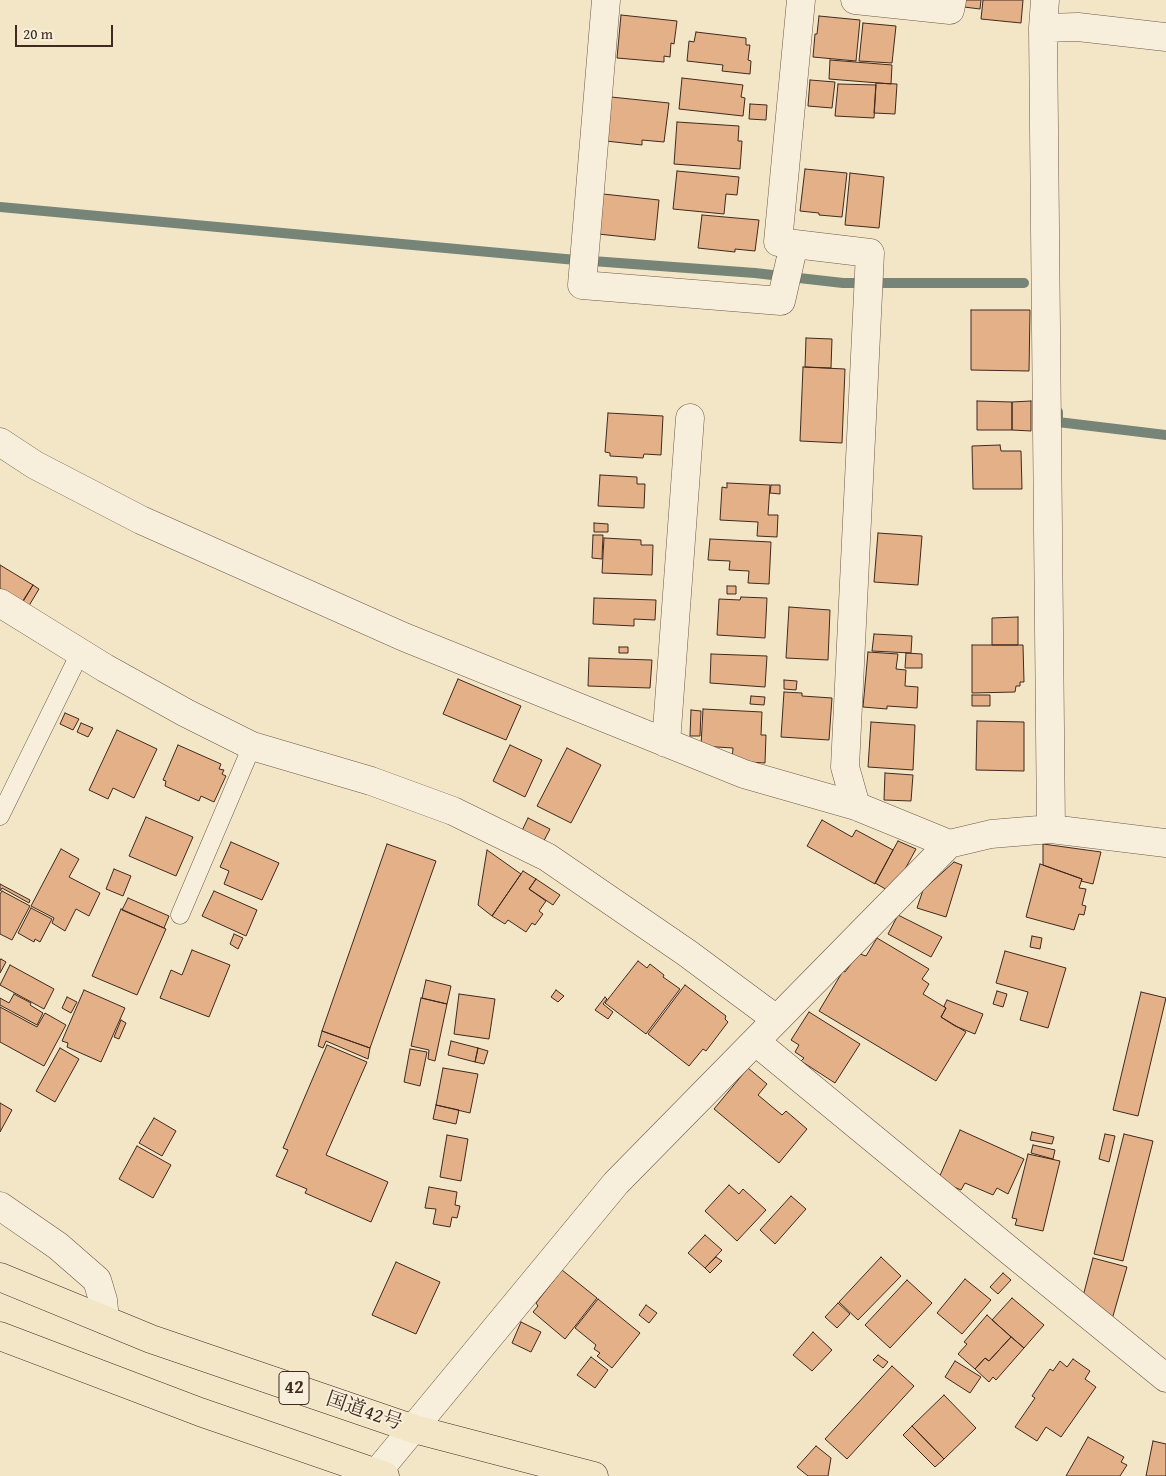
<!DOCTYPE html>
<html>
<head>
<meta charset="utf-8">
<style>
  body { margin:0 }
  #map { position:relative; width:1166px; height:1476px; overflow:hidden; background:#f3e6c7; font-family:"Gentium Book Plus",serif }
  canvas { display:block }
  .scale { position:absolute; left:15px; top:25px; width:98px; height:22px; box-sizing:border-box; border:2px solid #40291e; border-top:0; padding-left:6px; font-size:15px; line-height:18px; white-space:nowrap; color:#40291e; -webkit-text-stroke:4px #f7efdb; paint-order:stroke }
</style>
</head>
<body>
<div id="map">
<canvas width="1166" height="1476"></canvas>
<div class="scale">20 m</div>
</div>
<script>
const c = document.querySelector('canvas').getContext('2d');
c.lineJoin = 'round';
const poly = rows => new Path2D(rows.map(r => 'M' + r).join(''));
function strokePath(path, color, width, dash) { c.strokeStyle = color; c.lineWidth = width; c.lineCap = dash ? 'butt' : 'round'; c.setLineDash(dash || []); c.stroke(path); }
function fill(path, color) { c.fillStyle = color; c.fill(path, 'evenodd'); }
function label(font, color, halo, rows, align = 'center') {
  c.font = font + ' "Gentium Book Plus","Noto Serif JP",serif'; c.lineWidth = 4; c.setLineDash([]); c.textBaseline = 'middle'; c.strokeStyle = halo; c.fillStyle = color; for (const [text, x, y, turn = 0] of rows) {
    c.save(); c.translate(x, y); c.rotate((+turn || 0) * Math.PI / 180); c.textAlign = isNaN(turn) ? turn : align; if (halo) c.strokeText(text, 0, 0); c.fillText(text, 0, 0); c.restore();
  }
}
const stream = poly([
  [0,207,565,259,755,273,843,283,1024,283],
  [1058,412,1058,422,1166,435]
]);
const building = poly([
  [965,0,981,0,980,9,964,7,965,0],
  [983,0,1023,0,1021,23,981,19,983,0],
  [621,15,677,21,674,44,671,43,670,57,664,56,664,62,617,58,621,15],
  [819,16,860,20,856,61,813,57,815,34,817,34,819,16],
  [863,23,896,26,892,63,859,61,863,23],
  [696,32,746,38,746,45,750,45,748,60,751,61,750,74,722,71,723,65,687,61,689,41,694,42,696,32],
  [830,60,892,65,891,84,829,79,830,60],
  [682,78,743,85,741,97,745,98,743,116,679,109,682,78],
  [810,80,835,82,832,108,808,106,810,80],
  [876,83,897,84,895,114,874,113,876,83],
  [838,84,876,85,874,118,835,116,838,84],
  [611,97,669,103,664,142,642,140,642,145,606,141,611,97],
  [750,104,767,105,766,120,749,119,750,104],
  [677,122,739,126,738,141,742,141,740,169,674,164,677,122],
  [805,169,847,173,842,217,819,215,819,213,800,211,805,169],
  [677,171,739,177,737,195,726,194,724,214,673,209,677,171],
  [850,173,884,177,879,228,845,225,850,173],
  [603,194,659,200,655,240,598,234,603,194],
  [702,215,759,220,755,251,735,249,735,252,698,248,702,215],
  [971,310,1030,310,1029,371,971,370,971,310],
  [806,338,832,339,831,368,805,367,806,338],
  [803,367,845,369,842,443,800,441,803,367],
  [977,401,1012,402,1012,430,977,430,977,401],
  [1031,401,1031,431,1012,430,1012,402,1031,401],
  [608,413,663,416,661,455,644,454,643,458,610,456,610,453,605,452,608,413],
  [1000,445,1001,451,1021,451,1022,489,973,489,972,446,1000,445],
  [600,475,637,477,637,484,645,484,644,508,598,506,600,475],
  [727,483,770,485,768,515,778,515,777,537,757,536,758,522,720,520,722,487,727,488,727,483],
  [771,485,780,485,780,494,770,493,771,485],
  [594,523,608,524,608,532,594,532,594,523],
  [878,533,922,536,918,585,874,582,878,533],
  [593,535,603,535,602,559,592,558,593,535],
  [604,538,641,540,641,545,653,545,652,575,602,573,604,538],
  [710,539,771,542,769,584,748,583,749,571,729,570,730,561,708,560,710,539],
  [0,565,33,585,15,613,0,604,0,565],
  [33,585,39,589,24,614,18,610,33,585],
  [727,586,736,586,736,594,727,594,727,586],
  [741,597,767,598,765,638,717,635,719,599,740,600,741,597],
  [594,598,656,600,655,620,634,619,634,626,593,624,594,598],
  [789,607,830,610,828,660,786,658,789,607],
  [1018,617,1018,645,992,645,992,618,1018,617],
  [874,634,912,636,911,653,872,651,874,634],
  [972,645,1023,645,1024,682,1020,682,1020,686,1016,686,1015,692,972,693,972,645],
  [619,647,628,647,628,653,619,653,619,647],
  [868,652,898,654,896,669,906,670,905,686,918,687,917,708,887,706,887,709,863,707,868,652],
  [906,653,922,654,922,668,905,668,906,653],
  [711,654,767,656,765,687,710,683,711,654],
  [589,658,652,660,650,688,588,686,589,658],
  [458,679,521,706,506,740,443,714,458,679],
  [784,680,797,681,796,690,784,689,784,680],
  [784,692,802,693,802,696,832,698,829,740,781,737,784,692],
  [972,695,990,695,990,706,972,706,972,695],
  [751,696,765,697,764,705,750,704,751,696],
  [703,709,762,712,761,735,766,735,765,763,732,761,733,748,701,746,703,709],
  [691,710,701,711,700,736,690,736,691,710],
  [65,713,79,719,73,730,60,724,65,713],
  [977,721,1024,722,1024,771,976,770,977,721],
  [871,722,915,725,913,770,868,767,871,722],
  [81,723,93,728,88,737,77,732,81,723],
  [117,730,157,749,134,798,113,788,108,799,89,790,117,730],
  [178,745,221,764,219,769,224,770,222,774,226,776,214,802,201,796,199,801,165,786,166,781,163,780,178,745],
  [510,745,542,760,525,797,493,781,510,745],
  [567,748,601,765,571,823,537,806,567,748],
  [885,773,913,775,911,801,884,800,885,773],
  [146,817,193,837,176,876,129,856,146,817],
  [528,818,550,829,536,856,518,839,528,818],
  [822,820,852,837,856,830,893,850,875,884,807,846,822,820],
  [898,841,916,849,898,882,889,891,875,883,898,841],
  [231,842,279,863,262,900,224,884,229,871,220,867,231,842],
  [387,844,436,861,370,1048,322,1031,387,844],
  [1043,844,1101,852,1093,884,1081,881,1082,879,1043,865,1043,844],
  [61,849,79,859,69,877,100,893,89,916,76,909,65,931,52,923,54,918,31,906,61,849],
  [487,850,521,874,492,916,478,905,487,850],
  [954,862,962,865,946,917,917,908,923,890,954,862],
  [1040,864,1082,879,1079,888,1086,889,1082,905,1086,906,1084,915,1079,914,1074,930,1026,917,1040,864],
  [114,869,131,876,123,896,106,889,114,869],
  [523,871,536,879,529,889,546,901,539,911,543,914,535,925,532,923,526,932,508,920,505,924,492,916,523,871],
  [536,879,560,895,553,905,529,889,536,879],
  [0,884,30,900,29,903,2,888,0,891,0,884],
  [2,891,30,906,12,940,0,934,0,894,2,891],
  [214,891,257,910,246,936,202,916,214,891],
  [128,898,169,916,164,928,122,910,128,898],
  [31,908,52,919,40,942,35,939,34,942,18,933,31,908],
  [121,909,166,929,137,995,92,976,121,909],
  [898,915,942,937,931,957,888,934,898,915],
  [234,934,243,938,238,949,230,944,234,934],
  [1032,936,1042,938,1040,949,1030,947,1032,936],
  [877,938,929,969,922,979,929,984,923,994,946,1008,941,1017,966,1032,936,1081,819,1011,843,971,845,972,851,964,860,954,866,956,877,938],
  [192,950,230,965,209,1017,160,998,171,970,182,975,192,950],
  [1005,951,1066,968,1048,1028,1020,1020,1028,992,996,983,1005,951],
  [1,959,6,962,0,973,0,960,1,959],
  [638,961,647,968,650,964,664,975,663,977,680,989,646,1034,605,1003,638,961],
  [10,965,54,989,44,1009,0,985,10,965],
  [426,980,451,986,447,1004,422,998,426,980],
  [685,985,726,1016,725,1019,728,1022,706,1051,703,1049,689,1066,648,1034,685,985],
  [84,990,125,1008,101,1062,67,1047,68,1043,62,1041,84,990],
  [556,990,564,996,558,1002,551,997,556,990],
  [997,991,1007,994,1003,1007,993,1004,997,991],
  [1141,992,1166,998,1138,1116,1113,1110,1141,992],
  [14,994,31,1003,30,1005,43,1013,37,1025,0,1005,0,998,9,1003,14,994],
  [459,994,495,999,489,1039,454,1034,459,994],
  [67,997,77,1002,71,1013,62,1008,67,997],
  [605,997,607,999,603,1004,613,1012,608,1019,595,1010,605,997],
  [421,998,447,1004,435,1061,428,1059,429,1050,411,1046,421,998],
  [947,1000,983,1014,975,1034,955,1026,941,1017,946,1008,944,1006,947,1000],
  [0,1007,37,1027,45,1013,66,1025,44,1066,0,1042,0,1007],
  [809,1012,860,1044,835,1083,801,1061,804,1058,795,1052,799,1045,791,1040,809,1012],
  [121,1020,126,1023,119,1039,114,1037,121,1020],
  [322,1031,370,1048,368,1059,326,1041,323,1048,318,1046,322,1031],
  [451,1041,478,1048,475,1062,448,1055,451,1041],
  [327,1045,367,1062,326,1155,388,1182,371,1222,305,1193,307,1189,276,1176,288,1150,283,1148,327,1045],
  [60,1048,79,1059,55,1102,36,1091,60,1048],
  [478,1048,488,1051,484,1064,475,1062,478,1048],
  [410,1049,427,1052,420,1086,404,1082,410,1049],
  [443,1068,478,1074,470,1113,436,1105,443,1068],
  [748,1068,767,1084,758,1095,782,1115,786,1111,807,1129,779,1163,714,1109,748,1068],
  [0,1103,12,1110,0,1132,0,1103],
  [436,1105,459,1110,456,1124,433,1119,436,1105],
  [154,1118,176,1131,162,1156,139,1143,154,1118],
  [960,1130,1024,1159,1008,1194,997,1188,993,1195,965,1183,961,1190,938,1180,960,1130],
  [1032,1132,1054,1137,1052,1144,1030,1140,1032,1132],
  [1105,1134,1115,1136,1109,1162,1099,1159,1105,1134],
  [1124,1134,1153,1141,1123,1261,1094,1254,1124,1134],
  [447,1135,468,1139,461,1181,440,1177,447,1135],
  [1033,1145,1055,1150,1053,1159,1031,1153,1033,1145],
  [137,1146,171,1165,153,1198,119,1179,137,1146],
  [1028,1154,1060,1161,1043,1231,1015,1225,1017,1219,1012,1218,1028,1154],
  [729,1185,739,1194,743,1189,766,1210,737,1241,705,1211,729,1185],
  [429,1187,457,1192,455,1205,460,1206,457,1218,452,1217,450,1227,433,1224,436,1209,425,1208,429,1187],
  [791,1196,806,1209,775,1244,760,1230,791,1196],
  [705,1235,722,1250,705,1268,688,1253,705,1235],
  [716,1257,722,1261,710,1273,705,1268,716,1257],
  [881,1257,901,1276,858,1320,839,1302,881,1257],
  [1093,1258,1127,1267,1111,1323,1081,1304,1093,1258],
  [396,1262,440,1282,416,1334,372,1315,396,1262],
  [562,1270,597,1298,565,1339,533,1312,538,1306,536,1303,562,1270],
  [1003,1273,1011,1280,998,1294,990,1287,1003,1273],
  [965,1279,991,1300,962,1334,937,1313,965,1279],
  [907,1280,932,1303,890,1348,865,1325,907,1280],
  [1012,1298,1044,1325,1024,1348,992,1320,1012,1298],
  [598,1299,640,1333,612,1368,597,1356,600,1353,594,1349,596,1345,575,1328,598,1299],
  [838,1303,850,1314,837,1328,825,1317,838,1303],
  [646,1305,657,1313,649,1323,639,1315,646,1305],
  [987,1315,1011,1337,989,1361,985,1358,975,1369,958,1354,967,1344,964,1342,987,1315],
  [521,1322,541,1332,531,1352,512,1343,521,1322],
  [813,1332,832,1350,812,1371,793,1355,813,1332],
  [1011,1337,1024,1348,996,1380,993,1377,989,1382,975,1369,985,1358,989,1361,1011,1337],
  [878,1355,888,1362,883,1368,873,1360,878,1355],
  [591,1357,608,1370,595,1388,577,1375,591,1357],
  [1073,1359,1090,1371,1085,1379,1096,1387,1061,1437,1046,1427,1037,1441,1015,1427,1035,1398,1032,1396,1050,1369,1053,1371,1060,1361,1067,1367,1073,1359],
  [955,1361,981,1377,970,1393,945,1377,955,1361],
  [892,1366,914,1386,847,1459,825,1439,892,1366],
  [944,1395,976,1428,944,1459,912,1426,944,1395],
  [912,1426,944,1459,935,1467,903,1435,912,1426],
  [1088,1437,1124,1457,1121,1462,1127,1465,1120,1476,1066,1476,1088,1437],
  [1153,1441,1166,1444,1166,1476,1146,1476,1153,1441],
  [816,1446,831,1458,828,1476,808,1476,797,1467,816,1446]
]);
const service = poly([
  [0,816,80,653],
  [180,915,252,746]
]);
const minor = poly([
  [606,0,582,285,781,301,794,244],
  [801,0,778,242,870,253,845,767,856,806],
  [855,0,950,10,952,0],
  [1045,0,1043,28,1051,829],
  [1043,28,1078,27,1166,37],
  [0,442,35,465,141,520,404,637,744,774,856,806,949,844],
  [0,603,105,668,186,713,252,746,371,781,453,811,547,857,687,953,776,1019],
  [666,743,690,418],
  [756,1042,1010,1251,1166,1378],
  [0,1206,58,1246,97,1280,103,1300,105,1320],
  [374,1476,616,1183,949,844,991,834,1051,829,1166,843]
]);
const trunk = poly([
  [0,1277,151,1339,414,1429,594,1476],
  [0,1336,200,1412,385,1476]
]);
const shields = [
  [294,1388,30]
];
const shieldNames = [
  ["42",294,1388]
];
const streetNames = [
  ["国道42号",364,1412,19]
];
strokePath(stream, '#778478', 10);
fill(building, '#e3b088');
strokePath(building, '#40291e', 1);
strokePath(service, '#6d5848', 19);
strokePath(minor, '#6d5848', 29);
strokePath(trunk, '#40291e', 29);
strokePath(service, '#f7efdb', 18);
strokePath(minor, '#f7efdb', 28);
strokePath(trunk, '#f3e6c7', 28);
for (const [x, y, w] of shields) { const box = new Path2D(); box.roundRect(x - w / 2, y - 16.5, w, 33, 4); c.fillStyle = '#f7efdb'; c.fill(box); strokePath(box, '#40291e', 1); }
label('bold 19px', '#40291e', null, shieldNames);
label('20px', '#40291e', '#f7efdb', streetNames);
</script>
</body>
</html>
